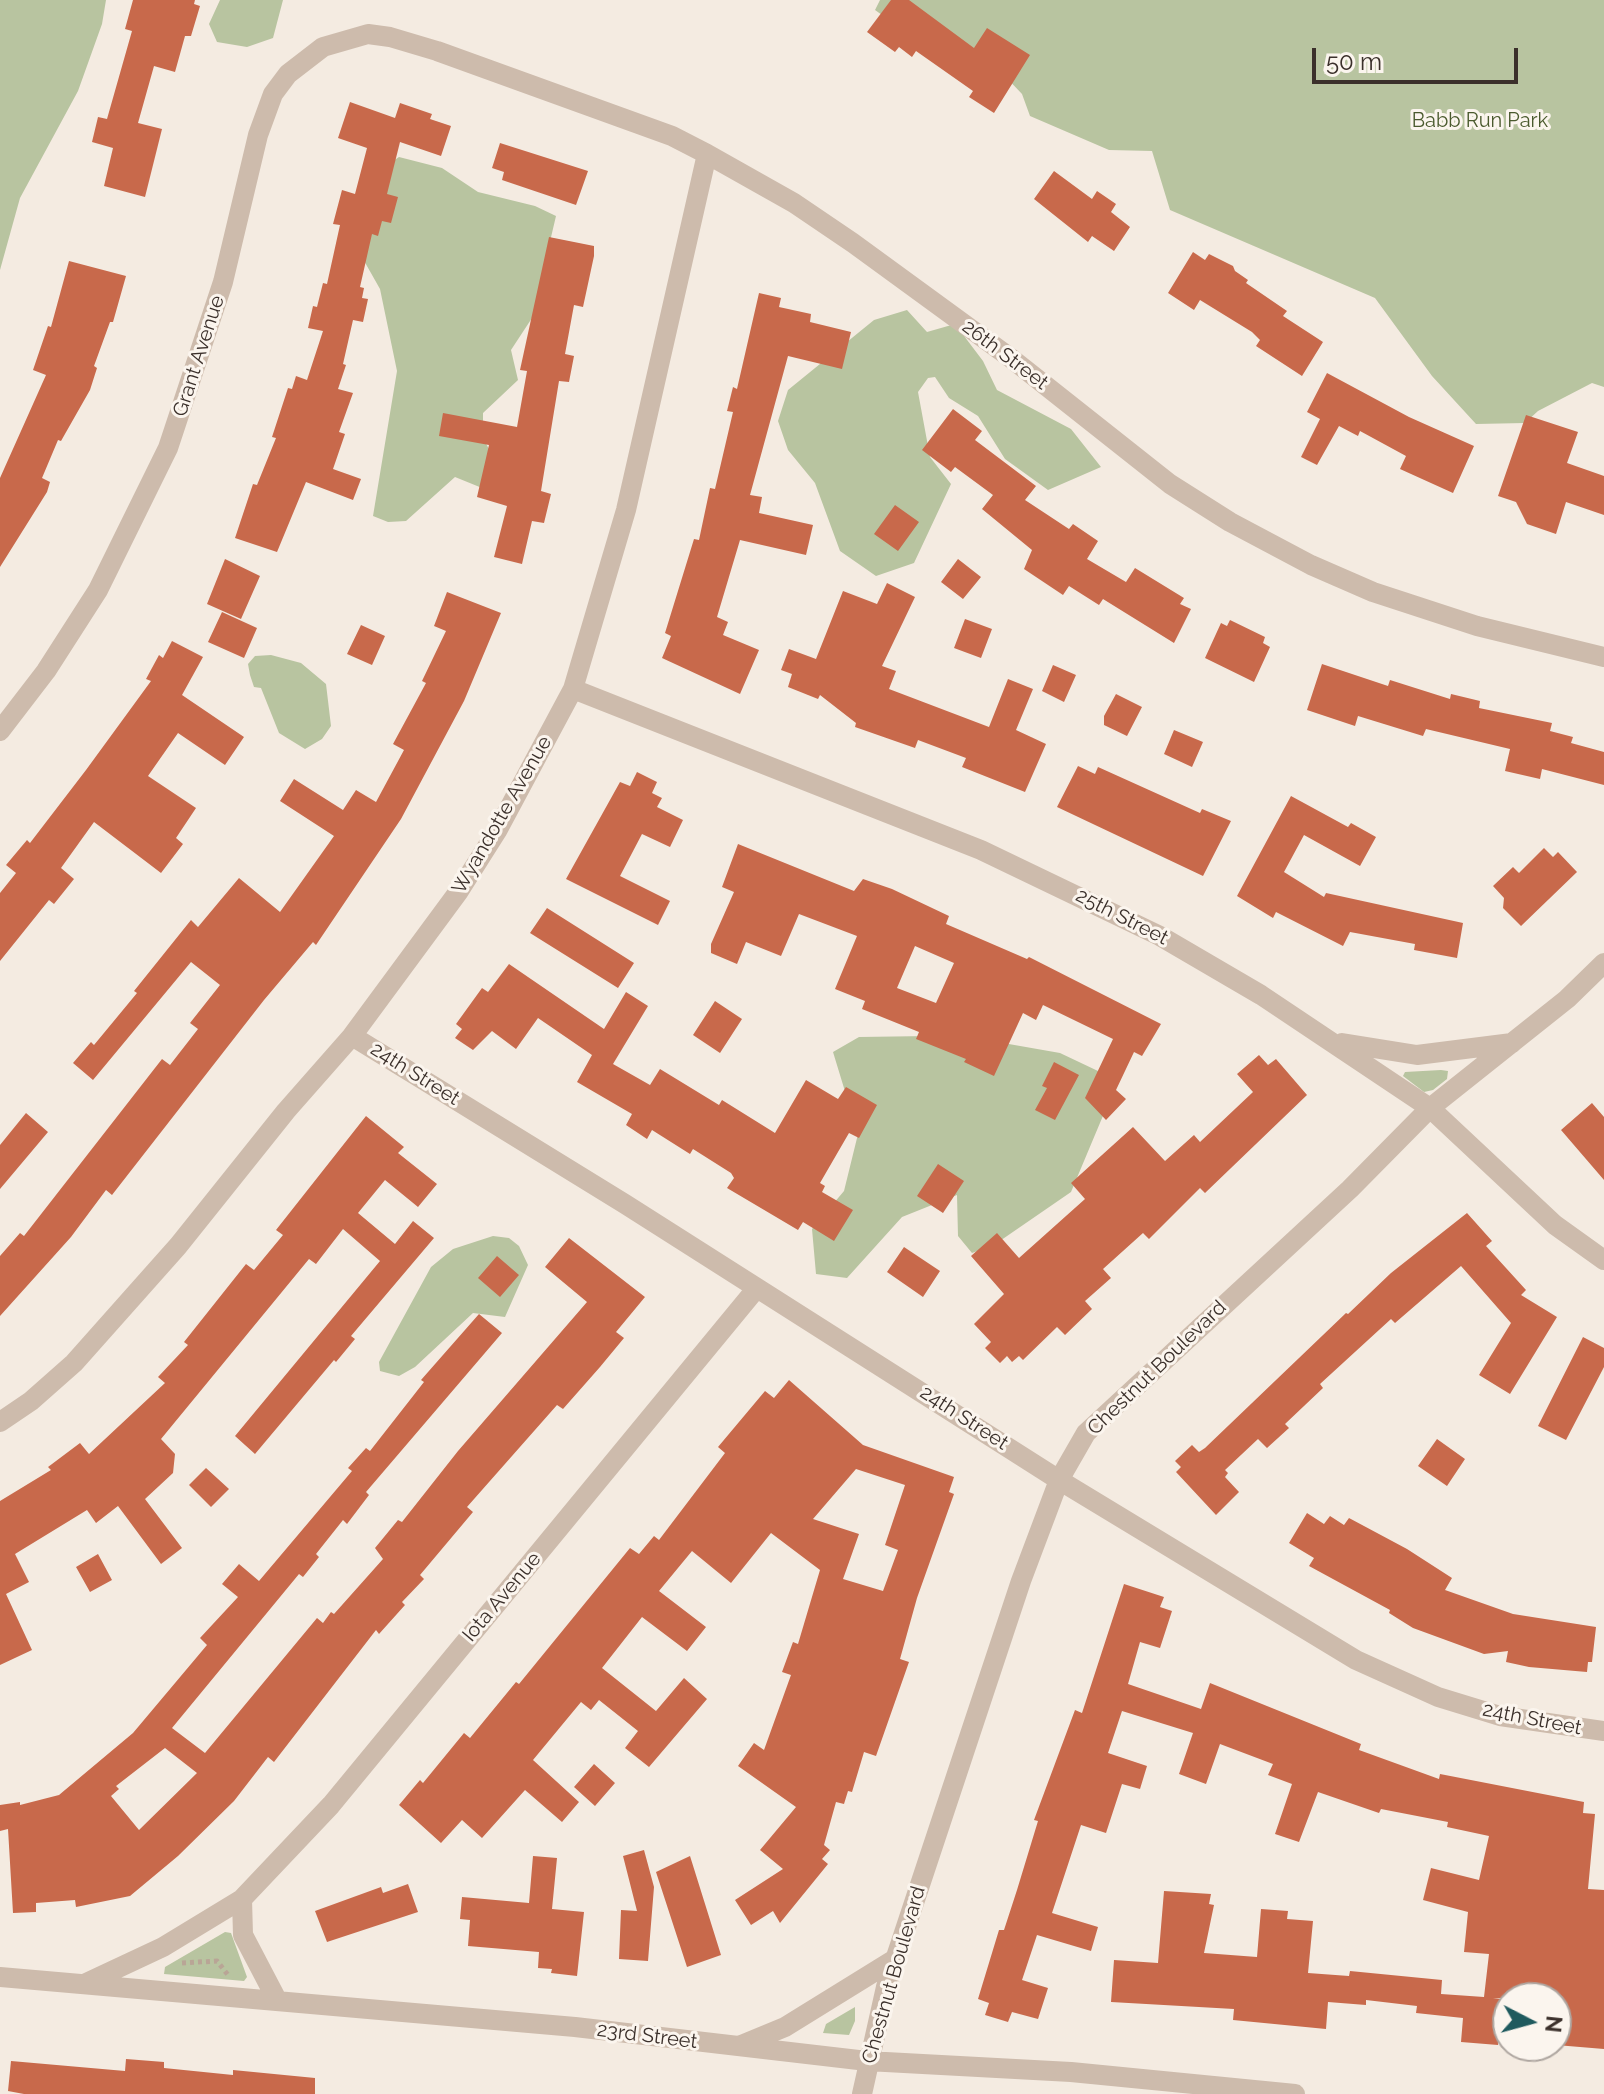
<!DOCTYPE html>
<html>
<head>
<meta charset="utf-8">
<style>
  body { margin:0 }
  #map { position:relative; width:1604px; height:2094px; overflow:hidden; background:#f4ebe1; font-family:Raleway,sans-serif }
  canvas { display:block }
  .north { position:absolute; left:1492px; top:1982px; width:80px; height:80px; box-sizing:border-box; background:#fbf5ee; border:2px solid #aea6a0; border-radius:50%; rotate:96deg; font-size:22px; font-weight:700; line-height:32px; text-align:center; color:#3b302b }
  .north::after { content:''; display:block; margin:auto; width:28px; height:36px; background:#1f5a5e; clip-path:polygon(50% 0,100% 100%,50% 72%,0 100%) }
  .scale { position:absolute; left:1312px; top:48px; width:206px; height:36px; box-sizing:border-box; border:4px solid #3b302b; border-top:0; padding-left:10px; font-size:24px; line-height:28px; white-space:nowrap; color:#3b302b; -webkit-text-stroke:6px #fbf5ee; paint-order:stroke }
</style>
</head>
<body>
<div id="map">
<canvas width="1604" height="2094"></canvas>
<div class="north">N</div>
<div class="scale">50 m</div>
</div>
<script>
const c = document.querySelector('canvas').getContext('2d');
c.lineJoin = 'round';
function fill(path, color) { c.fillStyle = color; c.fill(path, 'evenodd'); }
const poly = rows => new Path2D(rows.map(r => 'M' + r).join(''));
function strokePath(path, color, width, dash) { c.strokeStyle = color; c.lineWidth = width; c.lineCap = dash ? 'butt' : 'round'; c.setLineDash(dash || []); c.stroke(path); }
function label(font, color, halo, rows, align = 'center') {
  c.font = font + ' Raleway,sans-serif'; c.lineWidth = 6; c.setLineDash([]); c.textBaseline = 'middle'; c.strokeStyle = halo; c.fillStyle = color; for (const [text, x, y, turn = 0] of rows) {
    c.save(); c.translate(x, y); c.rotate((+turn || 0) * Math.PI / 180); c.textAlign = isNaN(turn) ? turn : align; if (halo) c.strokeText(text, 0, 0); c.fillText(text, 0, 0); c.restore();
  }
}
const green = poly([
  [0,0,106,0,102,24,78,91,20,198,0,270],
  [220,0,283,0,273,38,247,47,217,42,209,24],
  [880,0,1604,0,1604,387,1592,383,1538,411,1525,423,1476,424,1432,376,1375,298,1170,210,1152,151,1109,150,1030,116,1022,94,1002,73,920,42,875,10],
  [399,157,442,168,478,192,535,206,556,216,532,318,511,350,518,380,483,413,483,438,498,466,487,490,455,477,406,521,388,522,373,516,397,371,380,289,350,236,365,180],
  [907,310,927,332,955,324,983,361,997,390,1071,429,1101,467,1048,490,1005,459,978,416,949,398,935,377,928,378,918,392,930,457,951,484,914,563,876,576,840,551,815,483,788,450,778,421,788,390,874,320],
  [271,655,301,663,326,684,331,726,322,739,305,749,279,733,261,688,254,687,250,675,248,664,255,656],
  [929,1036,986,1040,1060,1053,1098,1071,1105,1111,1071,1192,994,1245,972,1253,958,1236,957,1195,902,1217,847,1278,816,1274,812,1229,844,1191,858,1134,833,1052,859,1037],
  [1441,1070,1448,1071,1447,1079,1433,1090,1424,1092,1403,1076,1405,1072],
  [493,1236,509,1238,519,1246,528,1265,505,1317,473,1313,415,1367,399,1376,380,1371,379,1362,431,1267,453,1249],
  [225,1932,231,1933,247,1977,244,1981,164,1974,165,1967],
  [855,2007,855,2021,849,2035,823,2033,826,2024]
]);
const building = poly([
  [133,0,195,0,194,4,200,6,191,36,185,36,175,72,154,66,138,123,162,129,145,197,104,186,113,148,92,142,98,117,107,119,132,31,125,29],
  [891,0,909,0,974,48,987,28,1030,55,994,113,969,97,973,91,916,51,912,57,899,47,895,52,867,32],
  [350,102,395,118,400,103,432,114,430,119,451,126,441,156,400,142,387,194,398,197,391,223,382,221,378,236,372,234,360,287,364,288,362,298,368,299,363,322,353,320,343,364,346,365,338,389,353,393,339,432,345,434,333,469,361,479,353,500,306,482,277,552,235,538,253,484,257,485,276,438,272,437,288,388,292,389,296,376,307,380,323,331,308,328,313,306,317,307,323,283,327,284,340,225,333,224,342,190,355,194,367,148,338,138],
  [500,143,588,171,576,205,502,180,504,172,492,168],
  [1054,171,1092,199,1097,191,1116,204,1111,212,1130,227,1114,251,1092,236,1088,242,1034,199],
  [549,237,594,246,594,256,583,307,574,305,565,354,574,356,569,382,559,381,541,491,551,494,544,523,532,521,522,564,494,557,507,506,477,497,489,445,439,436,443,413,517,427,527,371,520,370],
  [1193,252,1205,260,1209,254,1233,266,1235,271,1248,280,1246,283,1287,311,1283,316,1323,342,1302,376,1256,346,1260,340,1252,332,1200,300,1194,310,1168,293],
  [69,261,126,276,113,322,110,322,94,366,97,368,90,390,61,441,58,440,42,478,50,482,47,492,0,567,0,478,46,375,33,370,48,326,51,327],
  [759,293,781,298,779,307,811,314,810,322,851,332,842,369,788,356,750,495,762,497,759,513,813,525,806,555,740,540,717,617,728,622,723,635,759,650,740,694,662,658,671,636,665,633,690,552,694,539,699,540,710,488,715,489,733,412,727,411,733,387,737,389],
  [1327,373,1409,417,1474,446,1453,493,1400,469,1406,456,1360,431,1358,436,1339,426,1317,465,1301,457,1320,419,1307,412],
  [953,409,982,431,975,440,1036,486,1025,500,1069,529,1073,524,1098,541,1087,559,1126,582,1135,568,1184,598,1180,604,1191,609,1174,643,1103,599,1099,605,1069,586,1063,595,1024,569,1032,550,982,509,993,495,955,467,951,472,922,450],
  [1526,415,1578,432,1567,463,1604,476,1604,515,1566,502,1556,534,1527,524,1516,502,1498,496],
  [895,505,919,522,898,551,874,534],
  [225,559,260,576,241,619,207,604],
  [958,559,981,577,963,599,941,582],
  [887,583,915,597,882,666,896,671,889,689,989,727,1008,679,1033,689,1016,730,1046,744,1025,792,962,767,966,758,918,740,915,748,855,727,856,723,820,695,818,699,788,687,792,674,781,670,789,649,816,659,843,591,877,604],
  [447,592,501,613,464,701,401,819,316,945,313,942,264,1000,112,1195,106,1190,71,1237,0,1316,0,1256,20,1233,24,1236,162,1059,170,1065,198,1029,190,1023,220,985,191,962,93,1080,73,1063,91,1042,94,1045,137,993,134,991,191,920,198,927,239,878,280,912,334,836,280,801,294,779,343,810,356,790,376,802,404,750,393,744,426,683,422,681,446,631,434,626],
  [222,612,257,628,244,658,208,642],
  [965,619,992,629,981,658,954,648],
  [1230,620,1265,637,1263,643,1270,647,1254,682,1205,658,1221,623,1227,626],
  [361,625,385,636,372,665,347,654],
  [172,641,203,657,182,695,244,737,225,765,178,733,148,776,196,808,176,838,183,844,161,873,94,822,61,868,74,879,54,904,49,900,0,961,0,893,16,873,6,865,27,840,30,843,86,770,151,681,146,679,159,655,163,658],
  [1322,664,1388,686,1390,680,1450,699,1451,694,1480,701,1479,708,1552,723,1550,731,1573,737,1571,743,1604,752,1604,785,1542,769,1540,779,1505,771,1510,749,1426,729,1423,736,1358,716,1355,726,1307,710],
  [1053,665,1076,675,1064,702,1042,691],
  [1116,694,1142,707,1127,736,1104,725,1104,716],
  [1174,730,1203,742,1192,767,1164,754],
  [1078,766,1095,774,1098,767,1200,813,1202,809,1231,821,1203,876,1057,807],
  [637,772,657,782,652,793,662,798,657,807,683,820,670,847,642,834,620,876,670,901,658,925,566,879,620,782,630,786],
  [1291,796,1348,827,1351,823,1376,837,1360,866,1304,835,1284,872,1324,897,1326,893,1463,923,1457,958,1414,950,1415,944,1350,932,1343,946,1276,912,1273,918,1237,896],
  [738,844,854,891,863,879,892,889,949,916,946,924,1027,959,1029,957,1161,1024,1142,1056,1134,1052,1116,1090,1126,1099,1106,1120,1085,1098,1113,1039,1043,1005,1036,1020,1023,1013,994,1076,964,1062,966,1059,916,1039,919,1032,862,1009,865,1001,835,989,857,936,799,914,781,956,746,942,737,964,711,953,711,944,734,892,722,887],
  [915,946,954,963,936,1003,897,988],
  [1544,848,1553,857,1558,852,1577,872,1521,926,1503,908,1504,898,1493,886,1513,867,1519,873],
  [547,908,634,963,618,988,530,933],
  [509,964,604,1029,626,992,648,1006,613,1064,650,1085,660,1069,719,1105,722,1100,775,1133,806,1080,838,1099,846,1087,877,1105,859,1138,849,1133,820,1183,825,1186,822,1192,853,1210,834,1241,803,1222,798,1230,727,1188,734,1178,731,1173,693,1149,690,1154,652,1130,647,1139,626,1125,632,1114,577,1082,592,1055,538,1018,516,1049,492,1031,473,1050,455,1038,462,1029,456,1024,482,988,488,992],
  [715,1001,742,1019,720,1053,693,1035],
  [1259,1055,1268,1065,1276,1059,1307,1095,1205,1193,1200,1188,1149,1239,1143,1233,1103,1269,1111,1278,1085,1301,1092,1309,1065,1335,1057,1327,1023,1360,1019,1356,1012,1362,1007,1356,1000,1363,985,1348,991,1342,974,1324,1004,1294,971,1256,997,1233,1019,1258,1085,1199,1071,1183,1133,1127,1165,1161,1194,1135,1200,1142,1253,1092,1237,1074],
  [1054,1062,1079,1075,1055,1120,1035,1110,1047,1088,1042,1086],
  [1592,1103,1604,1117,1604,1180,1561,1130],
  [26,1113,48,1132,0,1189,0,1145],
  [366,1116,404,1147,398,1153,437,1184,418,1207,385,1180,358,1213,395,1244,413,1221,434,1238,351,1336,355,1339,336,1362,334,1360,255,1454,235,1436,380,1261,343,1229,316,1264,309,1259,161,1439,175,1454,173,1473,145,1499,182,1548,161,1564,118,1506,96,1523,87,1510,15,1554,29,1582,6,1594,32,1650,0,1665,0,1501,51,1470,48,1467,80,1443,89,1454,165,1383,158,1377,188,1345,184,1342,246,1264,254,1270,283,1235,276,1230],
  [938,1164,964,1181,943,1213,917,1196],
  [1467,1213,1492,1241,1486,1246,1526,1290,1521,1295,1557,1317,1510,1394,1479,1375,1511,1323,1461,1266,1395,1323,1391,1319,1320,1384,1323,1388,1285,1424,1289,1428,1267,1448,1258,1439,1225,1470,1228,1473,1225,1477,1239,1492,1216,1515,1176,1472,1181,1467,1175,1461,1192,1445,1199,1452,1205,1448,1346,1313,1348,1314,1391,1273],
  [569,1238,645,1297,616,1332,624,1338,600,1367,563,1409,557,1405,467,1507,473,1512,420,1575,424,1579,402,1602,405,1605,379,1634,376,1630,274,1762,268,1757,234,1801,178,1856,130,1896,76,1907,75,1900,36,1903,36,1912,13,1913,8,1829,0,1831,0,1805,20,1802,20,1805,59,1795,133,1733,207,1645,200,1638,238,1597,222,1584,239,1564,259,1581,352,1471,348,1468,366,1448,370,1451,424,1382,421,1380,479,1314,502,1333,366,1492,369,1495,347,1524,343,1520,316,1554,319,1557,303,1577,299,1574,172,1728,205,1753,317,1618,323,1623,331,1612,334,1614,383,1559,375,1548,398,1520,402,1522,458,1451,587,1302,545,1267],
  [165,1748,197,1773,139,1830,111,1796,119,1789,116,1786],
  [904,1247,940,1271,923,1297,887,1272],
  [497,1256,519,1275,500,1297,478,1278],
  [1583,1337,1604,1348,1604,1367,1566,1440,1538,1426],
  [789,1380,863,1445,954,1477,949,1492,954,1494,917,1598,900,1659,909,1662,876,1756,864,1752,852,1792,848,1791,844,1804,836,1802,824,1845,830,1850,822,1859,828,1864,780,1923,773,1911,751,1925,735,1900,783,1869,760,1850,796,1807,738,1766,754,1743,764,1750,791,1675,782,1672,793,1642,798,1644,820,1570,771,1533,731,1583,692,1551,659,1591,706,1627,687,1651,642,1617,602,1668,656,1711,684,1678,707,1699,649,1767,625,1748,638,1731,599,1700,591,1710,581,1702,533,1760,579,1802,562,1822,525,1790,482,1838,462,1820,441,1843,399,1805,420,1780,423,1783,464,1733,470,1738,516,1682,519,1684,630,1548,639,1554,654,1536,659,1540,725,1453,718,1447,765,1391,774,1398],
  [856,1469,905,1485,885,1545,898,1550,883,1591,843,1579,859,1534,813,1519],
  [1437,1439,1465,1459,1447,1486,1418,1466],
  [206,1468,229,1489,211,1507,189,1485],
  [1307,1513,1324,1524,1330,1516,1344,1525,1349,1518,1407,1549,1452,1578,1445,1590,1513,1614,1596,1627,1592,1662,1588,1662,1587,1672,1529,1667,1506,1662,1508,1651,1484,1654,1413,1628,1389,1613,1390,1610,1309,1566,1314,1558,1289,1543],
  [98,1554,112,1580,90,1592,76,1567],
  [1124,1584,1164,1597,1160,1607,1172,1611,1160,1648,1140,1642,1128,1684,1201,1709,1210,1683,1361,1744,1359,1750,1439,1779,1440,1774,1584,1802,1583,1813,1595,1814,1588,1889,1604,1890,1604,2049,1556,2045,1556,1998,1493,1998,1502,1999,1498,2045,1461,2042,1463,2018,1416,2013,1417,2006,1366,2000,1366,2005,1328,2002,1326,2029,1233,2020,1234,2009,1111,2002,1114,1960,1158,1963,1164,1891,1211,1894,1209,1904,1214,1905,1204,1953,1257,1957,1261,1909,1288,1911,1287,1919,1313,1921,1308,1973,1349,1976,1350,1971,1442,1980,1441,1994,1484,1997,1489,1954,1464,1952,1468,1912,1423,1900,1431,1868,1479,1880,1489,1836,1447,1827,1448,1822,1381,1809,1379,1813,1318,1792,1299,1842,1275,1834,1292,1784,1268,1775,1273,1764,1220,1744,1206,1784,1179,1774,1193,1733,1122,1711,1108,1753,1147,1766,1140,1789,1122,1784,1106,1833,1081,1825,1052,1913,1098,1927,1091,1951,1037,1935,1022,1980,1048,1988,1038,2019,1012,2012,1008,2022,985,2015,989,2003,978,1999,999,1930,1004,1930,1017,1890,1038,1821,1034,1820,1075,1710,1082,1713],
  [594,1764,615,1783,595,1806,574,1787],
  [644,1850,654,1887,648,1961,619,1959,621,1910,637,1911,623,1856],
  [533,1856,557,1858,552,1909,584,1912,577,1976,551,1973,552,1969,538,1968,539,1952,468,1946,470,1920,460,1919,462,1897,529,1903],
  [690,1856,721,1955,687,1967,656,1872],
  [408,1884,418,1912,327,1942,315,1911,381,1887,383,1893],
  [126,2059,164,2062,164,2068,233,2075,233,2070,315,2078,315,2094,24,2094,8,2091,11,2061,125,2071]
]);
const path = poly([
  [182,1963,217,1961,228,1975]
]);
const minor = poly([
  [573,689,981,850,1160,936,1261,995,1430,1108,1555,1225,1604,1260],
  [0,731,46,671,98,590,168,448,223,282,258,135,273,94,288,74,323,47,368,34,390,37,437,51,672,136,707,154,794,203,853,243,1012,359,1170,484,1230,522,1311,565,1373,592,1477,626,1604,657],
  [352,1036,625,1204,1059,1480,1356,1660,1438,1697,1500,1716,1604,1731],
  [1342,1043,1417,1055,1512,1043],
  [0,1422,31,1401,74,1363,178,1246,286,1111,352,1036,459,891,497,831,573,689,626,510,707,154],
  [242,1899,243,1935,277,2000],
  [0,1977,575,2027,867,2061,1071,2072,1295,2094],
  [84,1984,163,1947,242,1899,331,1805,756,1289],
  [739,2046,785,2027,895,1959],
  [862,2094,886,1987,1021,1581,1059,1480,1086,1433,1350,1189,1430,1108,1567,999,1604,963]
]);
const parkNames = [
  ["Babb Run Park",1480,121]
];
const streetNames = [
  ["26th Street",1005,355,37],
  ["Grant Avenue",199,356,-72],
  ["Wyandotte Avenue",502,815,-60],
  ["25th Street",1122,917,27],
  ["24th Street",415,1074,32],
  ["Chestnut Boulevard",1157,1368,-44],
  ["24th Street",964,1418,33],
  ["Iota Avenue",502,1597,-50],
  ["24th Street",1532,1719,11],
  ["Chestnut Boulevard",894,1975,-74],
  ["23rd Street",647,2036,7]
];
fill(green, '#b8c4a0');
fill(building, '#c8694b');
strokePath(path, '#b9a596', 5, [4, 4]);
strokePath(minor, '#cdbbac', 20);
label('20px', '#4a5a2e', '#fbf5ee', parkNames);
label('20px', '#3b302b', '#fbf5ee', streetNames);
</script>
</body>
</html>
